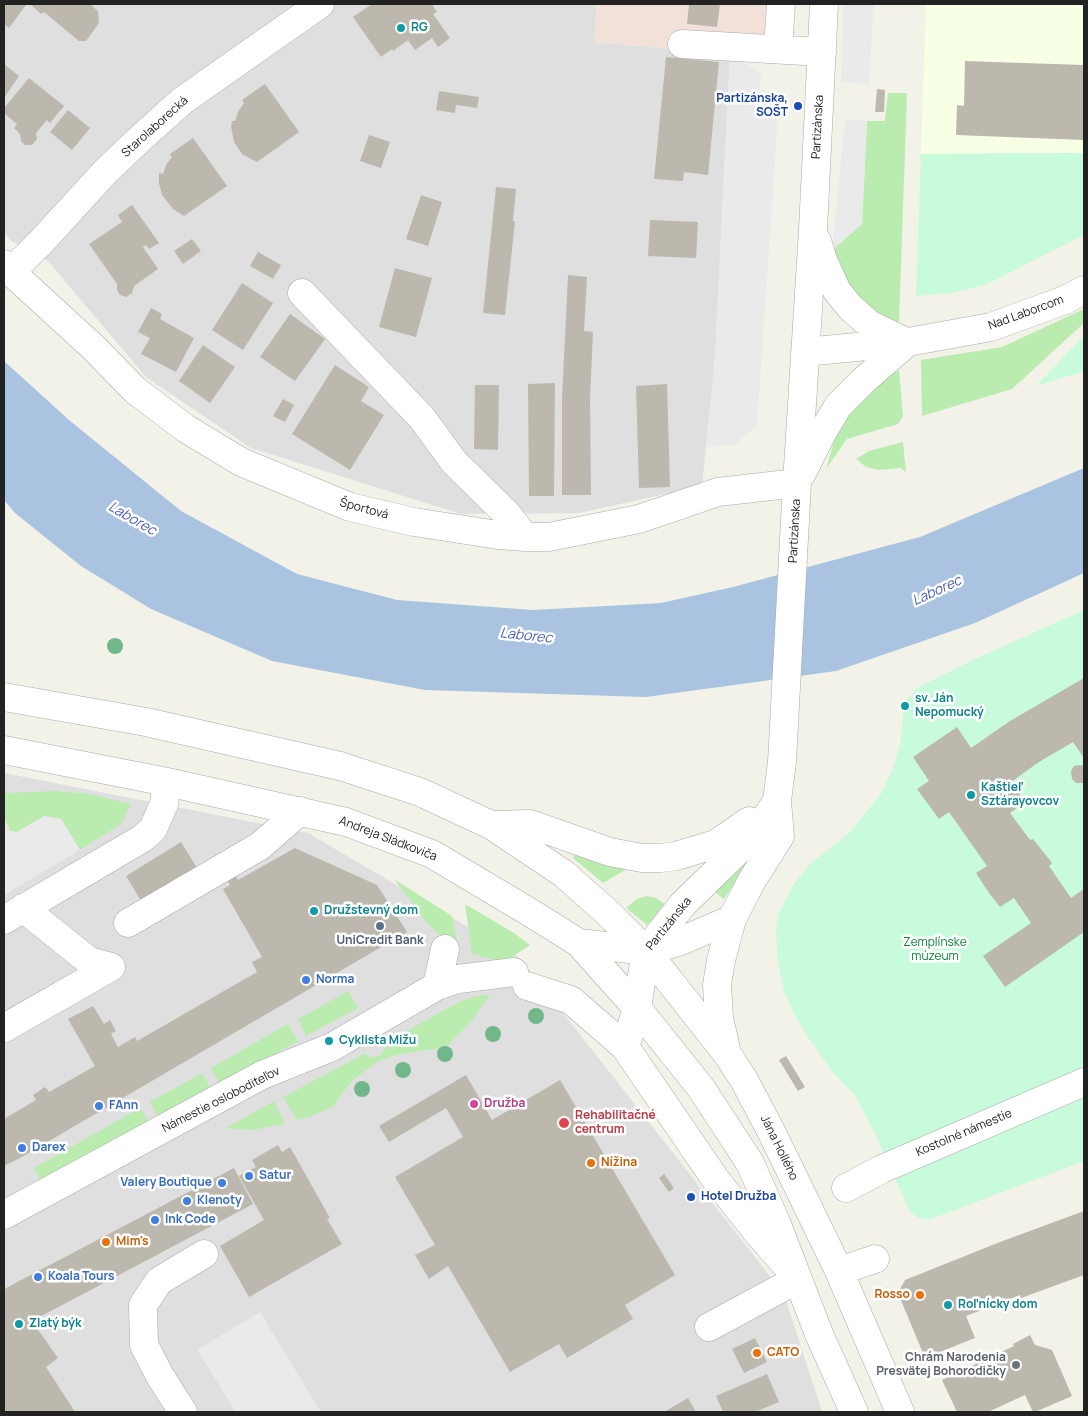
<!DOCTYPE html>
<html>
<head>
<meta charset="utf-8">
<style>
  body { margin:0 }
  #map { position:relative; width:1088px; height:1416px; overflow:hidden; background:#f2f2e9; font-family:Manrope,sans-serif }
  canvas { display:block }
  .frame { position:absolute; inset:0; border:5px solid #222; pointer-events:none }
</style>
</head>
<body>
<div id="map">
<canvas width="1088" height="1416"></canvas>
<div class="frame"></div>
</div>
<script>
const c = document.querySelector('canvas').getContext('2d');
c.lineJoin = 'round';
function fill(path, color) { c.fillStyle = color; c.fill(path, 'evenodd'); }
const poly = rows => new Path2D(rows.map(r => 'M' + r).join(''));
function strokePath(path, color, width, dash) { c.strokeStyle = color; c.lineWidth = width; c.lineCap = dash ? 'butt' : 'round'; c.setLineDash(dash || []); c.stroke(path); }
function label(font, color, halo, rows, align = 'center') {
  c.font = font + ' Manrope,sans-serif'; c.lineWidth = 5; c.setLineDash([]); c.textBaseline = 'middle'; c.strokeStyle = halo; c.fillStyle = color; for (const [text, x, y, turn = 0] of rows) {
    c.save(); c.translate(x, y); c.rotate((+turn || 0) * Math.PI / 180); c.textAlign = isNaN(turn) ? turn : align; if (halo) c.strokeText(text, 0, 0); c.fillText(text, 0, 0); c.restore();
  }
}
const residential = poly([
  [4,4,597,4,594,42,730,54,715,358,702,486,579,513,461,514,251,448,146,377,48,261,10,240,4,231],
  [4,773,308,833,519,957,784,1294,822,1412,4,1412]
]);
const commercial = poly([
  [597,4,788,4,784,58,594,42]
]);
const education = poly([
  [926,4,1084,4,1084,153,921,154]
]);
const grass = poly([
  [888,93,907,93,899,322,883,319,849,292,832,250,862,224,867,121,885,121],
  [1084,309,1084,323,1012,389,922,416,921,360,1002,347],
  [899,370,903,416,898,424,847,439,826,469,835,438,849,411,876,385],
  [903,442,906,472,900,468,878,470,866,467,856,459,869,451],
  [56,791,90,794,131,804,121,824,80,850,61,819,44,816,17,832,10,831,4,817,4,793],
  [576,854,608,865,627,869,603,883,573,858,574,856],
  [743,864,745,867,741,874,724,899,712,890],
  [394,879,452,916,458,948,445,940,428,924],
  [646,896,656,898,666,905,647,925,626,908,637,899],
  [465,904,514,933,530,945,506,961,500,961,472,954],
  [348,991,358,1008,306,1036,298,1019],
  [490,995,470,1023,446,1047,396,1055,379,1061,355,1078,342,1093,334,1106,312,1116,297,1120,283,1097,364,1054,371,1057,379,1056,385,1049,388,1041,461,1001,477,996],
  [288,1024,298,1041,220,1084,211,1068],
  [202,1073,211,1089,158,1117,150,1102],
  [274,1101,285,1124,252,1130,226,1128],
  [140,1108,149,1122,41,1182,34,1168]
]);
const park = poly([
  [1084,153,1084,235,987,284,952,293,916,296,921,154],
  [1084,336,1084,371,1036,386],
  [1084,610,1084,1161,942,1215,927,1220,917,1217,910,1212,875,1133,855,1096,832,1071,808,1037,796,1017,784,992,777,955,776,926,779,913,792,887,809,865,850,832,881,794,892,771,900,745,905,701,917,688,977,658]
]);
const parking = poly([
  [843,4,874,4,869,84,841,82],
  [730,54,761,73,759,96,778,117,757,425,734,445,706,447,715,358],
  [845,119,867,121,862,224,832,250],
  [44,816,61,819,80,850,4,895,4,817,10,831,17,832],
  [260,1312,321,1412,236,1412,197,1350]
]);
const water = poly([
  [4,361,69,420,181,511,297,574,397,600,533,610,661,603,733,587,920,537,1084,468,1084,573,975,623,836,671,646,697,425,690,272,661,151,609,81,566,15,513,4,500]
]);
const building = poly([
  [4,4,24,4,26,5,9,28,4,24],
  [30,4,94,4,92,6,98,11,99,23,86,41,79,41,44,12,41,14],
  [372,4,432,4,437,12,433,14,450,38,438,47,432,38,415,50,408,40,393,51,392,49,381,57,353,17],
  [689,4,720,4,717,27,687,24],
  [666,57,719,62,708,175,684,172,683,181,654,179],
  [965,61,1084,65,1084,140,956,135,957,105,964,106],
  [4,64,19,76,4,98],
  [29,78,64,106,50,123,47,120,36,133,37,139,32,145,25,145,21,141,20,134,14,128,17,124,4,113,4,108],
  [265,84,299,132,257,162,242,154,234,142,231,126,232,121,235,121,238,112,244,103,242,100],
  [877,89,885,90,884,112,875,112],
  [439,91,479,97,477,108,456,105,455,113,436,110],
  [68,110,90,128,72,150,50,132],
  [369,135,390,142,381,168,360,161],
  [193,138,227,186,184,216,173,209,162,195,159,183,159,173,163,174,166,165,172,157,170,154],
  [496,187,516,189,513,221,515,221,505,315,483,313],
  [421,195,442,202,428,246,406,239],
  [132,205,159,243,149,249,146,245,143,247,158,269,134,286,132,293,126,297,120,295,117,290,117,284,89,244,122,222,118,215],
  [650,220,698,222,696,258,648,256],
  [192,239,201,251,183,264,174,251],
  [258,252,281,265,273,279,250,266],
  [395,268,432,278,416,337,379,327],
  [568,275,587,277,584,331,593,332,590,398,591,495,562,495,562,398],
  [242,283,273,303,243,350,212,330],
  [151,308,162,314,160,319,194,338,176,372,141,354,150,338,138,332],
  [290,314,325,339,295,381,260,357],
  [203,345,235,367,210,403,179,381],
  [335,365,369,387,361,401,384,415,350,470,292,434],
  [555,383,554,496,529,496,528,384],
  [667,384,670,487,639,488,636,386],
  [475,385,499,385,498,450,474,449],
  [283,399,294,405,285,422,273,416],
  [1084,678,1084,758,1073,742,1039,762,1011,782,1025,802,1010,813,1030,840,1033,839,1052,863,1049,866,1071,898,1084,889,1084,932,1005,987,983,956,1031,923,1014,898,1000,907,989,893,976,873,987,866,949,812,939,819,917,789,929,781,913,757,957,727,971,748,1010,721],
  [1079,765,1084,766,1084,782,1082,783,1076,783,1072,779,1071,771,1074,766],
  [181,842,197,868,141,901,126,876],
  [295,848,377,885,407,932,20,1158,4,1166,4,1119,36,1100,33,1095,45,1087,49,1092,95,1066,68,1019,93,1006,104,1024,110,1020,116,1031,111,1034,118,1047,135,1037,137,1041,257,972,252,962,262,957,223,889,230,885,227,880,235,875,238,880],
  [786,1056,805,1087,798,1091,779,1060],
  [466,1075,492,1120,560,1080,675,1275,625,1305,633,1319,567,1358,559,1344,510,1372,448,1266,429,1279,415,1255,435,1245,395,1177,463,1137,446,1108,389,1142,379,1126],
  [278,1145,282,1152,290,1147,330,1218,327,1219,342,1244,249,1297,220,1246,264,1220,239,1176,256,1167,252,1160],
  [234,1168,253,1204,32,1321,58,1358,46,1367,75,1412,4,1412,4,1290,8,1287],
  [664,1174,674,1188,669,1192,659,1178],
  [1084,1211,1084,1275,1021,1298,1020,1295,966,1316,975,1338,925,1358,898,1293,905,1280,1000,1242],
  [1030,1335,1035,1345,1052,1350,1072,1396,1035,1412,1033,1412,1025,1395,988,1412,957,1412,942,1380,1014,1346,1013,1344],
  [755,1338,767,1362,744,1373,732,1349],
  [767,1374,779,1402,755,1412,723,1412,716,1396],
  [688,1398,696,1412,664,1412]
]);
const minor = poly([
  [682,44,822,52],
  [778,49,781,4],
  [817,241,823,260,837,291,850,307,869,324,906,342],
  [4,264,11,272,94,348,135,390,185,428,241,462,350,507,414,522,498,535,525,537,549,537,639,519,718,492,797,483],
  [11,272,41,242,106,171,142,137,182,101,320,4],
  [302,293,422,418,454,462,507,514,525,537],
  [805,352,908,342,991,327,1065,300,1084,290],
  [802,473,821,435,838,406,864,380,908,342],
  [4,697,146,722,340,766,420,792,491,825,564,874,609,914,646,951,728,1055,744,1080,771,1131,839,1271,900,1412],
  [4,750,167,782,346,822,432,854,531,913,579,943,637,1008,701,1088,750,1163,776,1222,819,1334,854,1412],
  [491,825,530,824,610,852,642,858,661,858,676,856,716,844,749,821],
  [4,920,143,838,153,829,164,804,167,782],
  [128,923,260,846,300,811],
  [579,943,646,951,681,941,732,919],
  [437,986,445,949],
  [527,986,571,1000,625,1047,716,1180,757,1232,786,1265],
  [4,1028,111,967,89,961,23,908],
  [625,1047,637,1008,646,951,682,905,756,833,777,801,782,762,797,483,813,230,824,4],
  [726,1049,719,1018,717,985,721,960,732,919,751,882,780,836,777,801],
  [846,1188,882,1169,1084,1082],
  [4,1215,262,1075,332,1047,437,986,458,979,514,972],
  [839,1271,875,1259],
  [709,1327,798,1279],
  [183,1412,160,1376,144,1345,143,1305,159,1281,204,1254]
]);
const trees = [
  [115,646],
  [536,1016],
  [493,1034],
  [445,1054],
  [403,1070],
  [362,1089]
];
const markers = [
  [401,28,5,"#0f9aa8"],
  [798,106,5,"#1a4fb4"],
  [905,706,5,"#0f9aa8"],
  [971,795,5,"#0f9aa8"],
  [314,911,5,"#0f9aa8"],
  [380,926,5,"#5c6f8a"],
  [306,980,5,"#3f7fe0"],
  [329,1041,5,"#0f9aa8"],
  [474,1104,5,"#d1479c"],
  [99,1106,5,"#3f7fe0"],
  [564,1123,6,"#e0444e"],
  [22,1148,5,"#3f7fe0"],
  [591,1163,5,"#e8710a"],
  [249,1176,5,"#3f7fe0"],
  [222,1183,5,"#3f7fe0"],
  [691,1197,5,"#1a4fb4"],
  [187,1201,5,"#3f7fe0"],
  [155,1220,5,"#3f7fe0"],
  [106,1242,5,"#e8710a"],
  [38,1277,5,"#3f7fe0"],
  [920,1295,5,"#e8710a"],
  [948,1305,5,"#0f9aa8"],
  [19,1324,5,"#0f9aa8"],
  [757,1353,5,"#e8710a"],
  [1016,1365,5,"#6b7280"]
];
const cultureNames = [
  ["RG",411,28],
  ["sv. Ján",915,699],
  ["Nepomucký",915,713],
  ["Kaštieľ",981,788],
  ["Sztárayovcov",981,802],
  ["Družstevný dom",324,911],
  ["Cyklista Mižu",339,1041],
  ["Roľnícky dom",958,1305],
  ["Zlatý býk",29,1324]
];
const transitNames = [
  ["Partizánska,",788,99],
  ["SOŠT",788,113],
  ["Hotel Družba",701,1197,"left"]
];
const streetNames = [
  ["Starolaborecká",155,127,-42],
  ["Partizánska",818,127,-87],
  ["Nad Laborcom",1026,313,-20],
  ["Športová",364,509,15],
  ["Partizánska",795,531,-87],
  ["Andreja Sládkoviča",388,839,21],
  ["Partizánska",669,924,-51],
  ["Námestie osloboditeľov",221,1100,-27],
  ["Kostolné námestie",964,1133,-23],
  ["Jána Hollého",779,1148,64]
];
const serviceNames = [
  ["UniCredit Bank",380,941]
];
const parkNames = [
  ["Zemplínske",935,943],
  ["múzeum",935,957]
];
const shopNames = [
  ["Norma",316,980],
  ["FAnn",109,1106],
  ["Darex",32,1148],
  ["Satur",259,1176],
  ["Valery Boutique",212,1183,"right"],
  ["Klenoty",197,1201],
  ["Ink Code",165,1220],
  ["Koala Tours",48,1277]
];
const hotelNames = [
  ["Družba",484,1104]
];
const healthNames = [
  ["Rehabilitačné",575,1116],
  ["centrum",575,1130]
];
const foodNames = [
  ["Nížina",601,1163],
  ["Mim's",116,1242],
  ["Rosso",910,1295,"right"],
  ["CATO",767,1353]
];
const worshipNames = [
  ["Chrám Narodenia",1006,1358],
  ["Presvätej Bohorodičky",1006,1372]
];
const waterNames = [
  ["Laborec",132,519,30],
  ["Laborec",937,591,-25],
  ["Laborec",526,636,6]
];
fill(residential, '#e0dfdf');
fill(commercial, '#f2e1d8');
fill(education, '#f7ffe5');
fill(grass, '#baecaf');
fill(park, '#c7fbdb');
fill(parking, '#eaeaea');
fill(water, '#a9c3e0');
fill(building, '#bcb8ae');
strokePath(minor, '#a9a9a9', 29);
strokePath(minor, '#fff', 28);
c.fillStyle = '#72b789';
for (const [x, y] of trees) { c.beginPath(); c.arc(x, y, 8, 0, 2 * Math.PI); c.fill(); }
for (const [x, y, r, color] of markers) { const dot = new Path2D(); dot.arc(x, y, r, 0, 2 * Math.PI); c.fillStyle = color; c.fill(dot); strokePath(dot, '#fff', 2); }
label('bold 12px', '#0d838f', '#fff', cultureNames, 'left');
label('bold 12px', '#164399', '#fff', transitNames, 'right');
label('12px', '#222', '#fff', streetNames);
label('bold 12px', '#4e5e75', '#fff', serviceNames);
label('12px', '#0a863a', '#fff', parkNames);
label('bold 12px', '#366cbe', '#fff', shopNames, 'left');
label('bold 12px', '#b23c85', '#fff', hotelNames, 'left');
label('bold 12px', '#be3a42', '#fff', healthNames, 'left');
label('bold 12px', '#c56008', '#fff', foodNames, 'left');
label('bold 12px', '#5b616d', '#fff', worshipNames, 'right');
label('italic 14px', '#4b5fb5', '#fff', waterNames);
</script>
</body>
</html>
